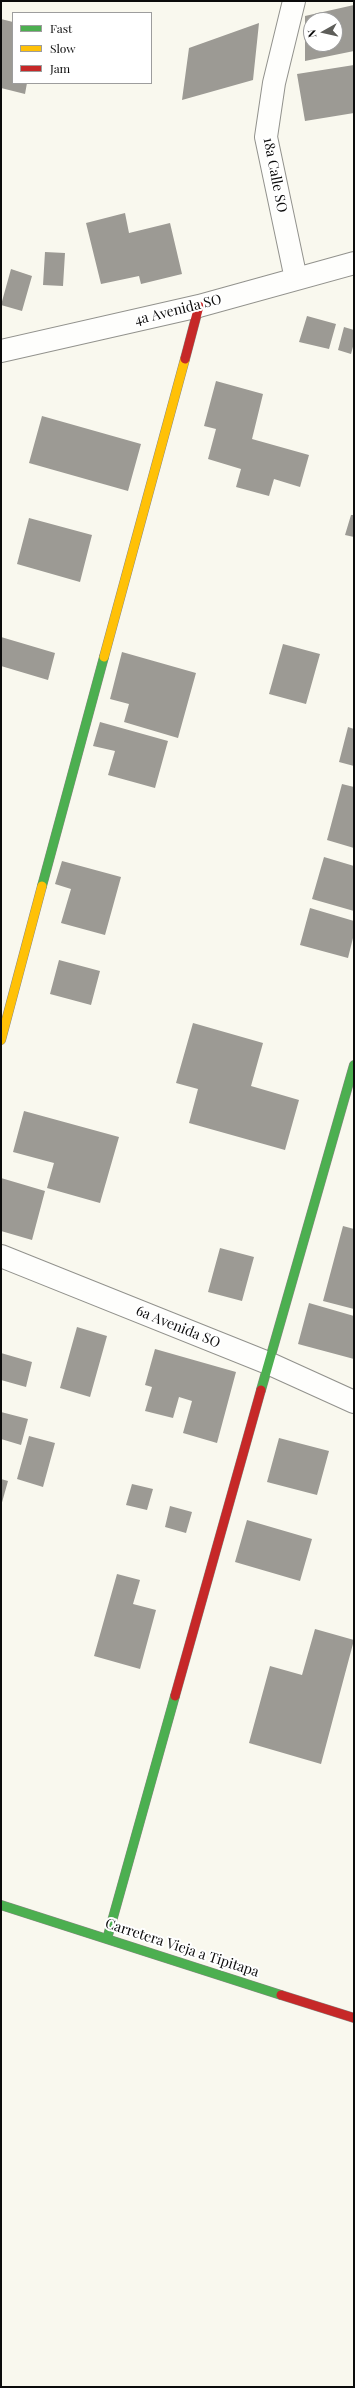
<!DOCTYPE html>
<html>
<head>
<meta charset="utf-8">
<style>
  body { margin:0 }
  #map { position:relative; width:355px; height:2388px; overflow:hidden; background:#f9f8ee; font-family:"Playfair Display",serif }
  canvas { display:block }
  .frame { position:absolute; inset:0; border:2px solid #0b0b0b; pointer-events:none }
  .legend { position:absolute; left:12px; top:12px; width:140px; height:72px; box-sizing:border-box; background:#fff; border:1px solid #9d9d9d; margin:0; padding:5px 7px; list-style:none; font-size:12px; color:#0b0b0b }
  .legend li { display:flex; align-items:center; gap:8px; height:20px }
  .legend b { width:20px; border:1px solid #9d9d9d }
  .north { position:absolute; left:303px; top:12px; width:40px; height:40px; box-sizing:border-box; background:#fff; border:1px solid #9d9d9d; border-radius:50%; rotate:262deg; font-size:11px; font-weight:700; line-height:16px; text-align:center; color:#0b0b0b }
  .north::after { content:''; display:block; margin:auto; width:14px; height:18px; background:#5e5e5a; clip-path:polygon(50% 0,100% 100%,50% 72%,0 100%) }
</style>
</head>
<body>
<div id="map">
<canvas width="355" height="2388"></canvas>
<div class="frame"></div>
<ul class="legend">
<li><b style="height:5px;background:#4caf50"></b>Fast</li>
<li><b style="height:5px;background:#ffc107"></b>Slow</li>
<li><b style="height:5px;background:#c62828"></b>Jam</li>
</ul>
<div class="north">N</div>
</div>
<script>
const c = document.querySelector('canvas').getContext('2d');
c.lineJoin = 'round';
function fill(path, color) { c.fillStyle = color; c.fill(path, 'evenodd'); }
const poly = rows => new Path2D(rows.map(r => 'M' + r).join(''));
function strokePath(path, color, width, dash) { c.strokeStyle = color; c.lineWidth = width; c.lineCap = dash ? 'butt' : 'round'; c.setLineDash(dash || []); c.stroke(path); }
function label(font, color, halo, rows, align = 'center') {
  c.font = font + ' "Playfair Display",serif'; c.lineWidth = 4; c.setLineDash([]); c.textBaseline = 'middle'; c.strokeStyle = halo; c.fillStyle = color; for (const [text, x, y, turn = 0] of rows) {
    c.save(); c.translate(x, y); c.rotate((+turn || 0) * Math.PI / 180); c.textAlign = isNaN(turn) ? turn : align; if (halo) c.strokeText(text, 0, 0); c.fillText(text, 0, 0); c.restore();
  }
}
const building = poly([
  [354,5,354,51,305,61,305,16],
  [311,20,335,20,335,44,311,44],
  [1,19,13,22,13,83,27,83,25,94,1,88],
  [259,23,253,80,182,100,189,48],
  [354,65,354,113,305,121,297,74],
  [125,213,129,233,170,223,182,274,141,284,139,276,101,284,86,223],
  [45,252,65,253,63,286,43,285],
  [11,269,32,276,22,311,1,305],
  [307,316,336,324,329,349,299,342],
  [344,327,354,330,354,343,351,354,338,350],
  [216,381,263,394,252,439,309,455,300,487,274,479,269,496,236,487,241,469,208,459,216,429,204,426],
  [42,416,141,444,128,491,29,463],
  [351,515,354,515,354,537,345,535],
  [29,518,92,535,80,582,17,564],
  [1,637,55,653,48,680,1,666],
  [283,644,320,654,306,704,269,694],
  [122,652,196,673,178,738,124,722,129,704,110,699],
  [100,722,168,741,155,788,108,775,115,751,93,746],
  [348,727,354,729,354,766,339,762],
  [342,784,354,787,354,848,327,840],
  [324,857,354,866,354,911,312,899],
  [62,861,121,877,105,935,61,923,71,889,55,884],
  [310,908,354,921,354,934,348,958,300,945],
  [59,960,100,971,91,1005,50,994],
  [193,1023,263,1043,251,1086,299,1100,285,1150,189,1123,198,1089,176,1083],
  [24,1111,119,1137,100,1203,47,1188,54,1163,13,1152],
  [1,1178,45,1191,32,1240,1,1231],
  [343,1226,354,1229,354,1309,323,1301],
  [220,1248,254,1257,242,1301,208,1292],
  [309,1303,354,1316,354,1359,298,1344],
  [77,1327,107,1336,90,1397,60,1388],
  [155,1349,236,1372,217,1443,183,1433,192,1401,179,1397,173,1418,145,1411,152,1387,145,1385],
  [1,1353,32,1362,26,1387,1,1380],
  [1,1412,28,1419,21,1445,1,1439],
  [29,1436,55,1443,43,1487,17,1479],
  [279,1438,329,1451,317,1495,267,1482],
  [1,1479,8,1481,1,1506],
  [132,1484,153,1489,147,1510,126,1505],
  [170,1506,192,1512,186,1533,165,1527],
  [247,1520,312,1539,300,1581,235,1562],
  [117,1574,140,1580,133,1604,156,1610,140,1669,94,1656],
  [315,1629,354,1640,321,1764,249,1743,270,1666,302,1675]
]);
const street = poly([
  [294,1,274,83,266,137,296,279],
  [1,351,199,306,354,263],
  [1,1256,268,1363,354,1402]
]);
const fast = poly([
  [42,886,104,657],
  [261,1390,354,1065],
  [1,1905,281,1995],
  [107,1939,175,1696]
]);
const slow = poly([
  [104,657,185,359],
  [1,1040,42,886]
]);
const jam = poly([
  [185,359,199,306],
  [175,1696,261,1390],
  [281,1995,354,2018]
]);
const streetNames = [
  ["18a Calle SO",275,175,79],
  ["4a Avenida SO",178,310,-14],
  ["6a Avenida SO",178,1327,22],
  ["Carretera Vieja a Tipitapa",182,1948,18]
];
fill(building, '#9c9a94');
strokePath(street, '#92928d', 24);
strokePath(fast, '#898884', 10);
strokePath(slow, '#898884', 10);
strokePath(jam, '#898884', 10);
strokePath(street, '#fefefc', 22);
strokePath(fast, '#4caf50', 9);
strokePath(slow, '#ffc107', 9);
strokePath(jam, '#c62828', 9);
label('14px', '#0b0b0b', '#fff', streetNames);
</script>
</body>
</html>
